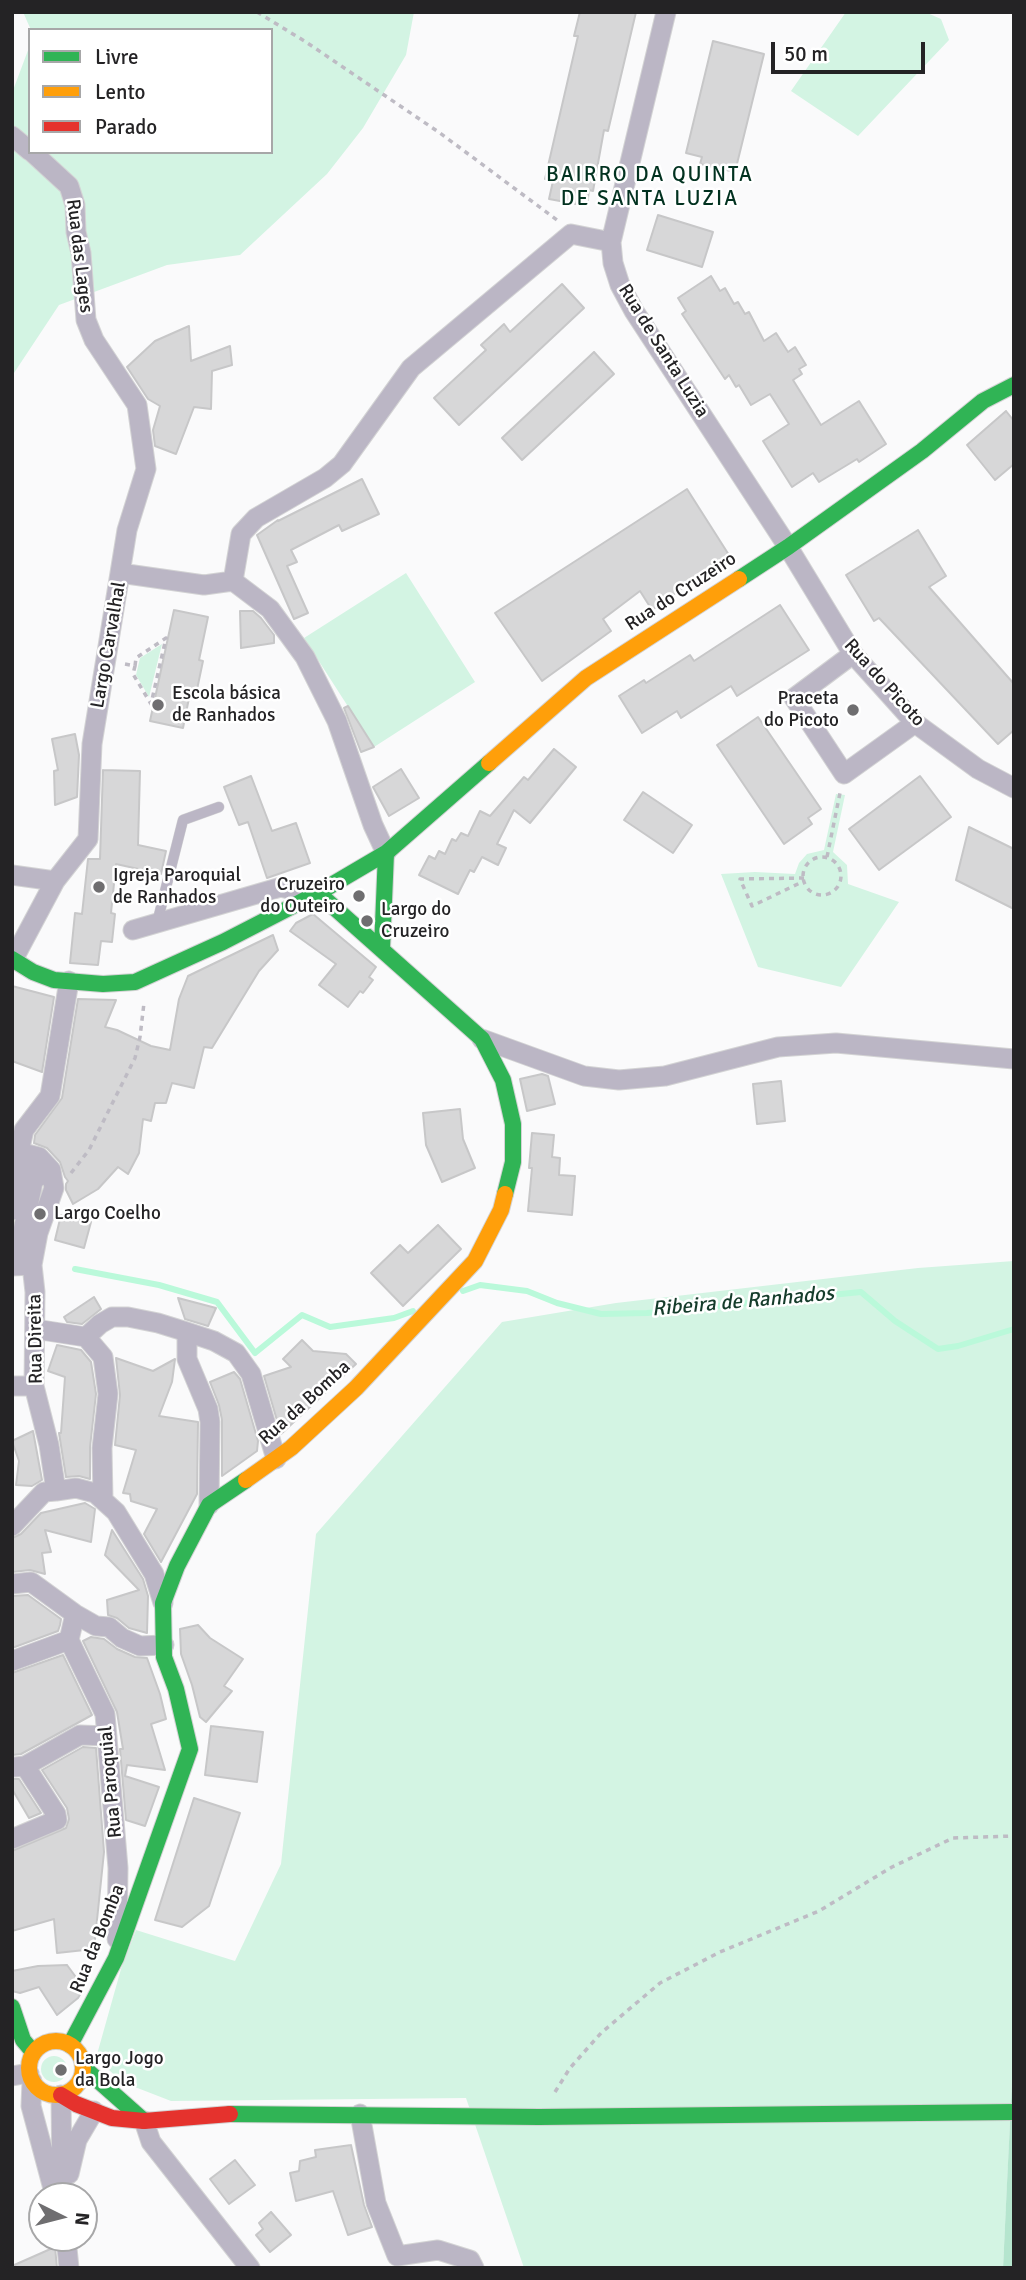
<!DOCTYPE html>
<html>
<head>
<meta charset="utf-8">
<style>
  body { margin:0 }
  #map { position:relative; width:1026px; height:2280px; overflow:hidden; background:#fafafb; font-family:Signika,sans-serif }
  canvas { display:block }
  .frame { position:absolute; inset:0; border:14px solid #242325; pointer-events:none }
  .legend { position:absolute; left:28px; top:28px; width:245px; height:126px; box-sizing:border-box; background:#fff; border:2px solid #a7a7a8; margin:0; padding:9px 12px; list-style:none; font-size:21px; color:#242325 }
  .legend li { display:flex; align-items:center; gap:14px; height:35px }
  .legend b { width:35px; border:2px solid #a7a7a8 }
  .north { position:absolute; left:28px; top:2182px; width:70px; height:70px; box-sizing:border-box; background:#fff; border:2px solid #a7a7a8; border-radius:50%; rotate:96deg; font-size:19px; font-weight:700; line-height:28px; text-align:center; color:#242325 }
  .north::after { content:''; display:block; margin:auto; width:24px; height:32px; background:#6f6e70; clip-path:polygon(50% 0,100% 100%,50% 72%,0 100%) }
  .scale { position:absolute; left:771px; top:42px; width:154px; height:32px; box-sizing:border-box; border:4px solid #242325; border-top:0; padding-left:9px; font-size:21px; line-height:24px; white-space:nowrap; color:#242325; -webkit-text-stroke:5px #fff; paint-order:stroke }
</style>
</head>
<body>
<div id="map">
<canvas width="1026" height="2280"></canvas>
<div class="frame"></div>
<ul class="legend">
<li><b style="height:9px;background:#30b455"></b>Livre</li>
<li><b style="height:9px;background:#ff9f0a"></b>Lento</li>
<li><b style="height:9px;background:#e5322d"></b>Parado</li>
</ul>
<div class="north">N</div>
<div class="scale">50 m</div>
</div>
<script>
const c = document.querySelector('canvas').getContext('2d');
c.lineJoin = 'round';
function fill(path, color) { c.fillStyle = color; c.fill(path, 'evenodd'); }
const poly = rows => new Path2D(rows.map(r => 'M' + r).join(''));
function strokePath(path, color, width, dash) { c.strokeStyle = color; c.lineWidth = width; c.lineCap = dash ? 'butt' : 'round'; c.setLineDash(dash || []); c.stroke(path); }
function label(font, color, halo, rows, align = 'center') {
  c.font = font + ' Signika,sans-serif'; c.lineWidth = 5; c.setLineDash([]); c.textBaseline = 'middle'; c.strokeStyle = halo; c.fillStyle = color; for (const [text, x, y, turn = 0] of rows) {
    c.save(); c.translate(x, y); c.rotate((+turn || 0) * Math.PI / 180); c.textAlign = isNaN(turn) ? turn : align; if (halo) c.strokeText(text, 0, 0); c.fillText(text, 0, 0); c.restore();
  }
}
const green = poly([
  [23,12,414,12,406,55,363,128,327,174,240,255,167,265,59,305,12,376,12,93,30,45,30,152,271,152,271,30,31,30],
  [846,12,925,12,941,19,949,40,858,136,791,91],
  [406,573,475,682,374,747,304,638],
  [162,644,149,697,136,675,140,658],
  [836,794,845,795,833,852,847,865,848,884,899,902,841,987,758,967,721,874,755,872,795,874,799,863,807,854,824,850],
  [1014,1261,1014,2041,1003,2268,524,2268,466,2098,171,2101,122,2082,96,2058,121,1969,136,1930,235,1961,281,1864,316,1534,502,1322,616,1303,918,1268],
  '41 2069a13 13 0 1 1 26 0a13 13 0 1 1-26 0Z'
]);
const forest = poly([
  [1014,2041,1014,2268,1003,2268,1007,2183]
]);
const stream = poly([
  [75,1269,159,1285,217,1302,255,1353,302,1315,330,1327,394,1318,413,1311],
  [463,1291,480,1285,527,1291,557,1303,601,1314,647,1313,861,1292,895,1321,938,1349,958,1346,1014,1329]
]);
const building = poly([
  [580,12,636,12,608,131,604,130,593,191,589,190,587,206,549,199,553,181,545,179,578,36,574,36,580,12],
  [713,41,764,54,735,172,700,164,702,157,686,153,713,41],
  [658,215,713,232,702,267,647,250,658,215],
  [711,276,720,291,725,288,734,304,738,302,745,314,749,312,764,341,776,333,788,352,795,347,806,365,799,369,802,374,793,380,821,425,859,401,886,444,859,462,857,459,819,482,813,473,792,487,763,441,789,424,770,394,751,405,739,385,736,387,729,375,725,379,682,314,686,311,678,298,711,276],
  [562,284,584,308,459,425,434,398,486,350,481,345,504,324,510,332,562,284],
  [189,326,191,361,230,346,232,365,212,371,211,409,194,407,176,454,155,446,153,430,160,406,148,399,127,367,155,341,189,326],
  [594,352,614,374,522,460,502,438,594,352],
  [1006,411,1014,421,1014,464,995,480,967,445,1006,411],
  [362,479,379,514,342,531,339,525,291,550,297,562,287,566,308,613,294,619,257,535,278,520,278,521,362,479],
  [687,489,729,555,652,610,640,591,603,619,611,631,542,681,495,613,687,489],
  [918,530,946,576,929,587,1014,684,1014,730,998,744,879,618,874,621,846,575,918,530],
  [780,605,809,650,737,696,731,686,681,718,677,711,642,733,619,696,644,680,646,683,690,655,694,661,780,605],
  [174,610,208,617,199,660,203,661,195,699,189,698,183,728,150,721,174,610],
  [240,611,253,611,261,618,274,635,274,643,241,648,240,611],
  [348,706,374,747,361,752,344,708,348,706],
  [758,717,821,809,808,818,812,824,784,844,717,745,758,717],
  [75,734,79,755,77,797,55,805,54,771,58,770,52,739,75,734],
  [554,749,576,767,530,823,514,810,497,844,506,848,498,865,482,857,474,872,470,870,458,894,419,875,429,856,435,859,439,851,445,854,452,839,456,841,461,833,468,836,480,811,490,816,524,777,528,780,554,749],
  [401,769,419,798,389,816,373,787,401,769],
  [103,770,140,771,138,845,166,851,161,874,116,864,111,913,115,914,112,942,101,941,98,965,70,963,75,913,82,914,88,859,100,859,103,770],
  [251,776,272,831,296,823,310,863,267,878,248,822,239,825,224,787,251,776],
  [920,776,951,817,879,870,849,829,920,776],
  [643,792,692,825,673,853,624,820,643,792],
  [969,827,1014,849,1014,909,956,880,969,827],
  [313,914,376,967,369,977,373,980,363,993,360,991,348,1007,319,985,336,964,290,931,296,923,313,914],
  [273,935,278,950,259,971,212,1048,204,1047,194,1088,172,1083,166,1103,155,1103,151,1121,143,1119,139,1153,128,1174,118,1167,98,1189,73,1204,66,1190,66,1184,68,1181,65,1177,60,1162,47,1148,34,1143,35,1135,62,1098,78,999,116,1000,105,1027,117,1030,151,1046,170,1050,179,999,188,976,273,935],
  [12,986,54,997,42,1072,12,1061,12,986],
  [542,1074,548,1076,555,1104,527,1111,520,1079,542,1074],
  [781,1081,785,1121,757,1124,753,1084,781,1081],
  [460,1109,463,1139,475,1168,442,1182,426,1145,423,1113,460,1109],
  [532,1133,554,1135,552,1157,560,1158,559,1175,575,1176,572,1215,528,1211,532,1168,529,1168,532,1133],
  [61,1215,91,1222,84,1248,55,1240,61,1215],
  [438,1225,461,1249,403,1306,371,1273,400,1245,408,1253,438,1225],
  [94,1297,101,1309,82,1324,67,1322,64,1317,94,1297],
  [178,1298,216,1308,208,1326,185,1319,178,1298],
  [302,1340,313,1351,346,1354,356,1364,281,1434,264,1376,291,1367,283,1359,302,1340],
  [57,1345,81,1350,91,1362,96,1394,90,1447,90,1479,79,1476,66,1477,59,1433,61,1433,65,1377,48,1371,57,1345],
  [116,1358,153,1371,175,1359,172,1382,159,1416,198,1422,197,1494,161,1562,144,1534,157,1509,131,1501,130,1494,123,1493,136,1450,115,1445,120,1395,116,1358],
  [234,1372,240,1379,258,1441,257,1451,222,1476,222,1420,219,1405,210,1382,234,1372],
  [33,1431,42,1480,32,1486,16,1485,19,1461,12,1441,33,1431],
  [85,1503,95,1509,91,1542,45,1530,51,1552,42,1553,45,1574,30,1570,12,1572,12,1538,21,1534,41,1513,85,1503],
  [112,1530,143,1579,148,1596,147,1633,129,1628,117,1618,108,1615,107,1600,139,1590,105,1555,112,1530],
  [28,1595,61,1619,60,1625,58,1631,12,1648,12,1596,28,1595],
  [198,1625,210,1638,243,1659,224,1686,232,1691,206,1722,200,1717,192,1685,181,1654,180,1629,198,1625],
  [91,1637,104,1639,117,1649,135,1657,147,1658,160,1694,166,1719,151,1724,165,1770,127,1765,125,1776,159,1787,145,1826,126,1820,120,1749,123,1749,117,1712,83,1641,91,1637],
  [63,1655,92,1715,21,1754,12,1755,12,1673,63,1655],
  [211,1726,263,1732,257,1782,205,1775,211,1726],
  [83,1747,96,1748,104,1852,94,1949,57,1953,54,1919,12,1931,12,1851,66,1828,69,1819,67,1808,42,1770,83,1747],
  [12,1779,19,1779,41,1813,29,1818,12,1789,12,1779],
  [194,1798,240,1813,209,1906,182,1927,155,1920,194,1798],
  [67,1965,81,1984,77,1987,81,1993,78,1998,57,2015,39,1987,20,1993,12,1991,12,1971,38,1966,67,1965],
  [351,2145,364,2205,372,2227,348,2235,333,2191,296,2201,290,2173,299,2171,300,2161,316,2157,315,2150,351,2145],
  [235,2160,255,2185,229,2204,210,2179,235,2160],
  [271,2212,291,2235,270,2252,256,2235,263,2229,259,2223,271,2212],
  [55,2247,57,2268,12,2268,12,2266,55,2247]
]);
const path = poly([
  [257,12,306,42,440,133,557,220],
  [125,664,135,666,133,674,151,704,166,638,136,658,135,666],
  [827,857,840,793],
  '803 876a19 19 0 1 1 38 0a19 19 0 1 1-38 0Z',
  [804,878,740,879,752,906,804,881],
  [71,1173,89,1150,135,1058,140,1037,144,1003],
  [555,2092,570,2068,601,2033,660,1983,720,1952,819,1911,892,1867,953,1838,1014,1836]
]);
const lane = poly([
  [157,923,183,820,219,807]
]);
const street = poly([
  [666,12,611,242,613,263,620,285,634,311,788,547,853,654,915,723,978,769,1014,788],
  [12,136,30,151],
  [32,152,69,186,75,205,76,232,81,253,86,320,94,340,137,405,146,469,127,530,120,573],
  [233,581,241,534,256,518,325,478,342,464,411,368,571,234,611,242],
  [853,654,794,698,844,774,915,723],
  [12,875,55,881],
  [133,930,281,887,297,891,304,899],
  [14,958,55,881,88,839,92,744,120,573,204,585,233,581,270,609,305,657,337,721,373,825,386,853],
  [482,1039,584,1076,619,1080,665,1076,778,1047,836,1043,1014,1059],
  [19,1152,24,1130,50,1096,69,981],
  [12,1210,21,1166,19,1165,20,1159,41,1163,38,1177,34,1177,19,1250,12,1249],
  [12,1266,32,1265],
  [35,1329,86,1337,103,1357,108,1394,102,1448,103,1500],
  [187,1332,187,1359,208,1409,210,1422,209,1505],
  [86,1337,100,1324,112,1317,128,1317,158,1323,187,1332,214,1341,236,1353,251,1374,276,1459],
  [12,1386,34,1386],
  [56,1491,76,1488,95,1493,116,1512,154,1574,163,1603],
  [12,1526,44,1492,56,1491,49,1445,34,1386,35,1292,32,1265,38,1233,54,1188,51,1170,39,1157,19,1152],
  [12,1584,31,1582,75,1614,96,1626,109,1627,122,1638,140,1646,164,1645],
  [75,1614,69,1640,105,1714,118,1868,117,1939],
  [12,1661,69,1640],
  [15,1767,25,1766,80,1735,107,1736],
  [12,1839,57,1820,56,1814,25,1766],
  [12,2076,29,2073],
  [32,2081,31,2106,55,2196],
  [61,2095,62,2188],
  [360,2114,376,2203,397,2256,438,2250,470,2260,474,2268],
  [144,2121,151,2142,250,2268],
  [69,2174,77,2140,94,2111],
  [66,2238,69,2268]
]);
const fast = poly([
  [739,579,788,547,922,451,983,401,1014,385],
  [318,893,482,1039,503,1080,513,1124,513,1162,505,1194],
  [382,949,386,853],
  [12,959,33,972,54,980,103,984,135,982,223,942,318,893,386,853,489,763],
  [12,2007,23,2040,33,2052],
  [70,2045,116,1958,190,1749,176,1689,164,1657,163,1603,177,1566,209,1505,246,1480],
  [83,2067,144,2121],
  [230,2114,539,2117,1014,2112]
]);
const slow = poly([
  [489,763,586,678,739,579],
  [246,1480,291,1448,356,1388,475,1261,501,1210,505,1194],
  '29 2068a27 27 0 1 1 54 0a27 27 0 1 1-54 0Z'
]);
const jam = poly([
  [61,2095,76,2104,112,2118,144,2121,230,2114]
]);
const markers = [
  [158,705,7,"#6f6e70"],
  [853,710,7,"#6f6e70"],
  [99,887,7,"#6f6e70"],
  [359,896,7,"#6f6e70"],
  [367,921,7,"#6f6e70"],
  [40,1214,7,"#6f6e70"],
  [61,2070,7,"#6f6e70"]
];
const streetNames = [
  ["Rua das Lages",79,256,83],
  ["Rua de Santa Luzia",663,351,58],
  ["Rua do Cruzeiro",681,592,-33],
  ["Largo Carvalhal",109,645,-80],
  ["Rua do Picoto",884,683,48],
  ["Rua Direita",36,1339,-91],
  ["Rua da Bomba",305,1403,-42],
  ["Rua Paroquial",111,1782,-95],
  ["Rua da Bomba",98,1939,-68]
];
const poiNames = [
  ["Escola básica",172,694],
  ["de Ranhados",172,716],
  ["Praceta",839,699,"right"],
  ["do Picoto",839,721,"right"],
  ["Igreja Paroquial",113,876],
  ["de Ranhados",113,898],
  ["Cruzeiro",345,885,"right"],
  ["do Outeiro",345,907,"right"],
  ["Largo do",381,910],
  ["Cruzeiro",381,932],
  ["Largo Coelho",54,1214],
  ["Largo Jogo",75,2059],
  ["da Bola",75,2081]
];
const neighbourhoodNames = [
  ["BAIRRO DA QUINTA",650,175],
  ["DE SANTA LUZIA",650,199]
];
const waterNames = [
  ["Ribeira de Ranhados",743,1302,-5]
];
fill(green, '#d3f4e3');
fill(forest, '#b5e5ce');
strokePath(stream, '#baf9da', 6);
fill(building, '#d7d7d8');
strokePath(building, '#c7c7c8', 2);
strokePath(lane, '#d3d3d4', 11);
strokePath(street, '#d3d3d4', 21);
strokePath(fast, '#d3d3d4', 18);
strokePath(slow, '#d3d3d4', 18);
strokePath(jam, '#d3d3d4', 18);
strokePath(path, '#bebbc4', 3.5, [5, 5]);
strokePath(lane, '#bbb6c5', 10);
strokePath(street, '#bbb6c5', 19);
strokePath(fast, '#30b455', 16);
strokePath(slow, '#ff9f0a', 16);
strokePath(jam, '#e5322d', 16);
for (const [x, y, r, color] of markers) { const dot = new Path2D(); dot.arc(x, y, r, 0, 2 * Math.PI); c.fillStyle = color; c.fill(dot); strokePath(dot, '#fff', 2.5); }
label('19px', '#242325', '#fff', streetNames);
label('19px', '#242325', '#fff', poiNames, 'left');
c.letterSpacing = '2px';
label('21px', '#023220', '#fff', neighbourhoodNames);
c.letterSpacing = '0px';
label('italic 21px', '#153c2b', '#fff', waterNames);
</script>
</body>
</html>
